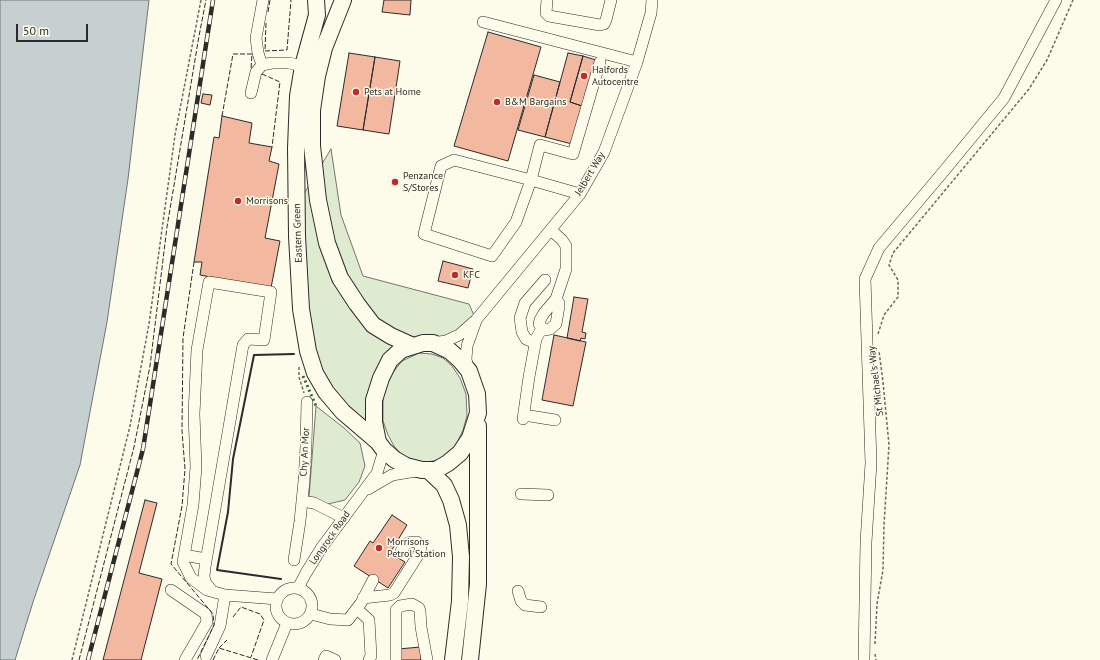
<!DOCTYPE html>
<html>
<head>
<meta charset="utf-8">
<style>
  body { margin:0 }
  #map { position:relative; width:1100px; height:660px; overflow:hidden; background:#fdfbea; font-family:"PT Sans",sans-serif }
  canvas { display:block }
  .scale { position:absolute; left:16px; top:24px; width:72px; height:18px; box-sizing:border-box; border:2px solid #2b2b2b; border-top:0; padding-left:5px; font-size:12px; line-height:14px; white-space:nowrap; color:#2b2b2b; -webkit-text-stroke:3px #fdfbea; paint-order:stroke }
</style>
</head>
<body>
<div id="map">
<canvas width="1100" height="660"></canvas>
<div class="scale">50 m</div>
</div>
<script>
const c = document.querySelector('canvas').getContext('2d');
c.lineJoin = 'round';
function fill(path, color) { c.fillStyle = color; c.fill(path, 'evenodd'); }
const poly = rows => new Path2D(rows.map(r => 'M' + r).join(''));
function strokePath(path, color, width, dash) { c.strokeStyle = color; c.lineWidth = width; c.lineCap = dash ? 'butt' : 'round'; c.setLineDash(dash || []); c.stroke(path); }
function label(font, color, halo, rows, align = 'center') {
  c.font = font + ' "PT Sans",sans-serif'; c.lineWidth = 3; c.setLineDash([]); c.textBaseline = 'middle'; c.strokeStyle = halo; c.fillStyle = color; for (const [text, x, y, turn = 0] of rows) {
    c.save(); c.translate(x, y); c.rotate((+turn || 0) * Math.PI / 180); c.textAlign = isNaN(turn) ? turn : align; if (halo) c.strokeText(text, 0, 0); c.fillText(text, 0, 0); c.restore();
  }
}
const green = poly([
  [331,149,341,215,363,276,469,304,476,320,459,335,412,346,381,378,378,442,314,370,297,236,305,192,331,149],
  [419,353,432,354,443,358,452,366,460,378,466,394,467,416,463,430,456,445,450,453,437,460,424,463,413,460,402,455,394,446,388,435,383,421,383,394,390,376,402,361,419,353],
  [316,406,344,428,360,443,365,466,359,482,345,500,328,504,309,497,316,406]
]);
const water = poly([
  [0,0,149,0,128,179,107,322,80,465,33,602,15,660,0,660,0,0]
]);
const building = poly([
  [384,0,411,0,410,15,382,12,384,0],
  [488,32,541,47,508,161,454,146,488,32],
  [349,53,375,57,363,130,337,126,349,53],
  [568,53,583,56,570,102,582,106,572,144,545,137,568,53],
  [583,56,596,60,582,106,570,102,583,56],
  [375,57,400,61,389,134,363,130,375,57],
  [534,75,560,82,545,137,518,130,534,75],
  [203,94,212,95,210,105,201,103,203,94],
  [222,116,252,123,249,143,272,147,269,161,279,164,265,238,280,241,271,288,200,275,202,262,194,262,214,137,219,138,222,116],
  [443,261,473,269,468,288,438,281,443,261],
  [574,297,588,299,582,332,586,333,585,339,581,338,580,341,567,338,574,297],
  [554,335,586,342,573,406,542,400,554,335],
  [145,500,157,503,139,573,162,579,141,660,103,660,145,500],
  [392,515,407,525,390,553,405,562,388,588,354,566,370,541,373,543,392,515],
  [421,647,421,660,398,660,398,649,421,647]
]);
const path = poly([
  [878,334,884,315,898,297,898,280,889,265,893,253,1029,89,1047,60,1073,0],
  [299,367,299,377,304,393],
  [875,644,877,604,883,570,884,525,889,445,883,382,879,351],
  [875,654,876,660],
  [72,660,130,426,149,324,175,135,201,0]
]);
const minor = poly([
  [547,0,546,13,549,16,600,25,604,24,606,20,611,0],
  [483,22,637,62],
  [262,65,258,53,256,38,263,0],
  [251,93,256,72,262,65,272,63,289,63,303,66],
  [454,160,531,180,516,222,492,256,424,234,441,166,454,160],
  [580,194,531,180,540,145,573,154,600,62],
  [542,328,539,324,540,320,544,313,556,299,566,269,566,246,562,240,551,230],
  [542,328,546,330,550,329,556,324,559,306,559,303,556,299],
  [433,343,446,341,459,335,476,320,580,194,604,152,637,62,651,13,652,0],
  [535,343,526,339,522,332,520,318,525,303,545,280],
  [468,370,466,359,467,346,476,321],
  [524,415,555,420],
  [523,419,529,377,536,339,542,328],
  [368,489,392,475,416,471],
  [521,494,548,495],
  [302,501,314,503,344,518],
  [184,555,206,559],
  [294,560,300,521,304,481,306,446,307,402],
  '276 606a18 18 0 1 1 36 0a18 18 0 1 1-36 0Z',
  [298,588,306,573,322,547,377,473,384,450],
  [171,590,206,614,207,622,185,660],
  [212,591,205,582,204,576,205,567,243,345,248,339,264,340,271,292,209,282,197,350,194,414,196,467,193,505,183,562,191,578,207,590,225,595,277,599],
  [518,591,521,601,525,605,541,607],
  [363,598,390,595,394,593,420,552,421,546,417,542,410,542,406,544,401,551],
  [357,609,369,620,371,656,369,660],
  [311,614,330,619,348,620,361,603,373,580],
  [206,656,220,626,225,595],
  [272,660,287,623],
  [324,660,326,656,335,660],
  [396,660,396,610,400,606,412,604,419,608,420,611,421,627,427,660],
  [864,660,866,542,871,463,865,279,879,248,944,171,1004,98,1056,0]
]);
const highway = poly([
  [316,0,317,15,303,66,298,96,296,148,297,236,301,309,308,351,315,373,326,392,343,412,378,442],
  [343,0,324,48,317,76,312,110,312,146,318,200,327,243,340,278,357,304,373,325,391,336,413,346],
  [423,343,433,343,450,351,460,360,469,371,477,394,478,413,470,438,460,453,448,463,436,470,422,470,406,466,394,459,384,450,378,442,374,422,374,400,381,378,390,360,401,350,423,343],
  [428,470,444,485,451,500,458,525,461,557,460,601,453,660],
  [470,660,478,584,478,426]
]);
const rail = poly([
  [88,660,143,449,213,0]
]);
const hedge = poly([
  [303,376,316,406]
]);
const fence = poly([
  [268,12,270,0],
  [266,23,265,51,287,50,291,0],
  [262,74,280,82,272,147],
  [222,116,233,54,252,54,251,69],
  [194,262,183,338,182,431,185,469,182,506,171,564,213,614,214,625,197,660],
  [233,617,241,607,260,614,264,620,251,657],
  [219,648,227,640],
  [79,660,134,447,150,366,167,227,199,36,206,0],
  [213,660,219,648,258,660]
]);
const wall = poly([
  [281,579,217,570,228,512,233,459,254,355,294,354]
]);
const markers = [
  [584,76,4,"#c62828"],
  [356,92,4,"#c62828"],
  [497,102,4,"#c62828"],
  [395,182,4,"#c62828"],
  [238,201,4,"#c62828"],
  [455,275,4,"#c62828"],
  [379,548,4,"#c62828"]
];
const poiNames = [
  ["Halfords",592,70],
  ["Autocentre",592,82],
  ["Pets at Home",364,92],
  ["B&M Bargains",505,102],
  ["Penzance",403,176],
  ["S/Stores",403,188],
  ["Morrisons",246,201],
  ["KFC",463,275],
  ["Morrisons",387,542],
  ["Petrol Station",387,554]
];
const streetNames = [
  ["Jelbert Way",590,174,-59],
  ["Eastern Green",298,233,-92],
  ["St Michael's Way",876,381,-97],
  ["Chy An Mor",305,452,-87],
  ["Longrock Road",330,538,-55]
];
fill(green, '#deebd1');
strokePath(green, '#74746e', 1);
fill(water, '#c7d0d0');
strokePath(water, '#74746e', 1);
fill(building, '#f2b8a0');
strokePath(building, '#2b2b2b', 1);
strokePath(minor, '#2b2b2b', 12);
strokePath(highway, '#2b2b2b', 18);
strokePath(path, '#6a6964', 1.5, [3, 2]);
strokePath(minor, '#fdfbea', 11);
strokePath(highway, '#fdfbea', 16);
strokePath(rail, '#2b2b2b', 4.5);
strokePath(rail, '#fdfbea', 3, [9]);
strokePath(hedge, '#34623c', 3, [2, 3]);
strokePath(fence, '#2b2b2b', 1, [5, 2]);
strokePath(wall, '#2b2b2b', 2);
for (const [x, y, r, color] of markers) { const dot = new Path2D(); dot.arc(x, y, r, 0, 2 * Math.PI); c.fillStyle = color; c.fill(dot); strokePath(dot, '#fdfbea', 1.5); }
label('10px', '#2b2b2b', '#fdfbea', poiNames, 'left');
label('10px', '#2b2b2b', '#fdfbea', streetNames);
</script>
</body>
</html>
